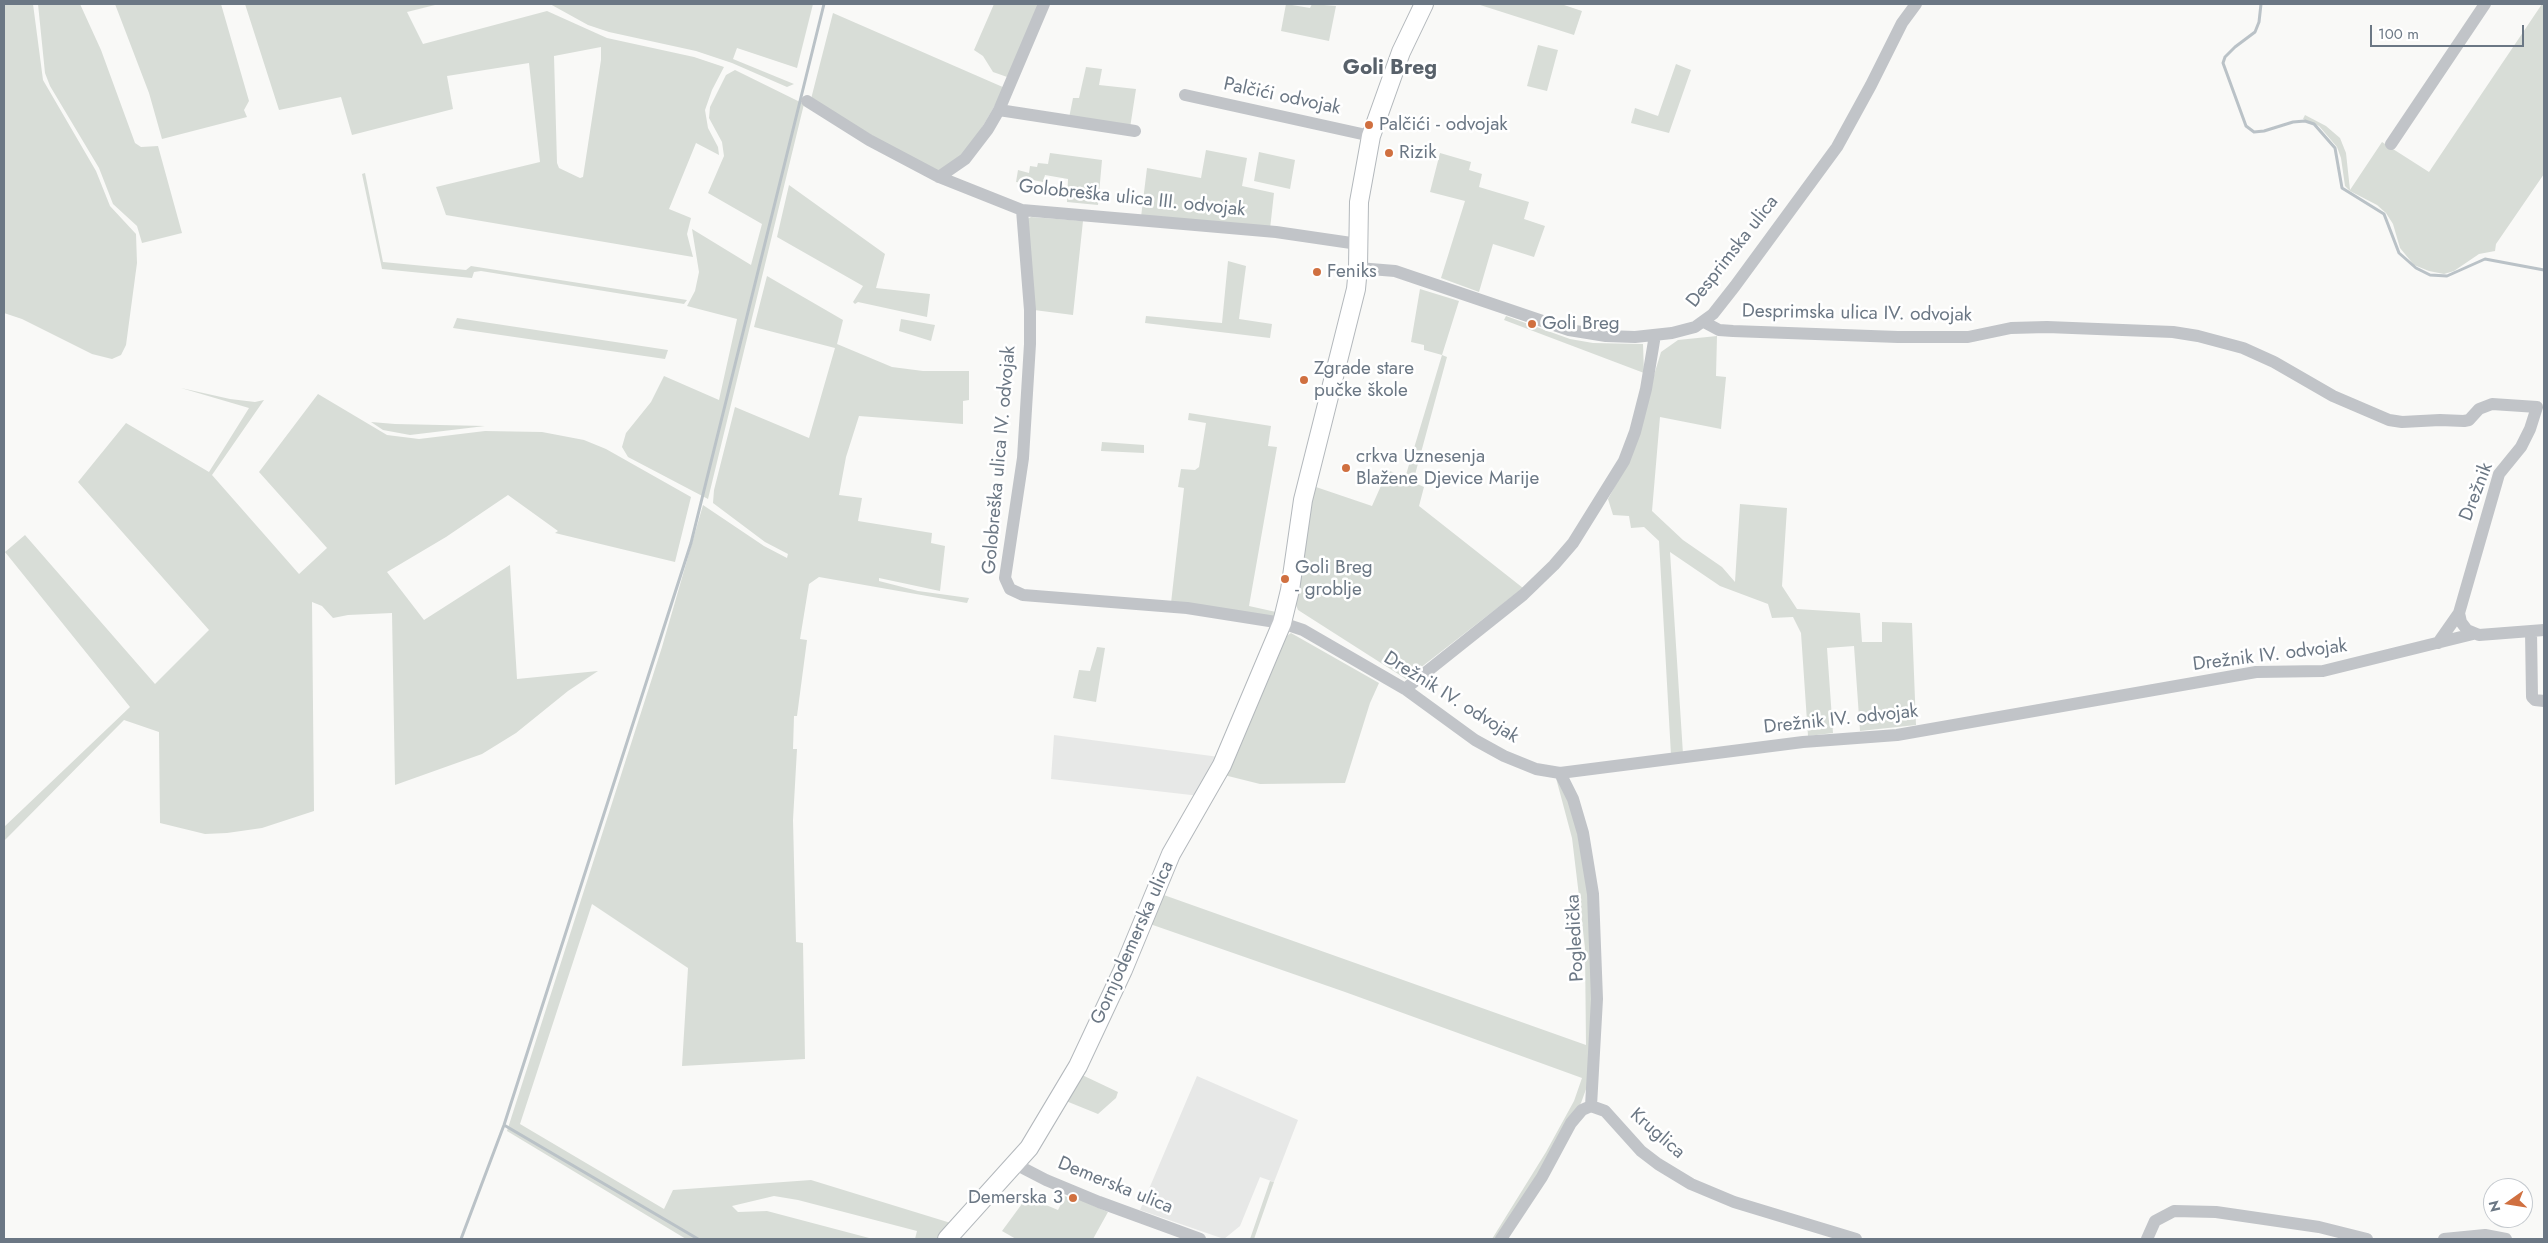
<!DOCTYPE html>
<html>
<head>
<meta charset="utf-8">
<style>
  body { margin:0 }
  #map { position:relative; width:2548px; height:1243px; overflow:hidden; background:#f9f9f7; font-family:Jost,sans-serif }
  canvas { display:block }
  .frame { position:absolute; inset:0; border:5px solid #6b7784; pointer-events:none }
  .north { position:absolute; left:2483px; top:1178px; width:50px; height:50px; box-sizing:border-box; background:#fff; border:1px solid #c4c9ce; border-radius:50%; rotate:257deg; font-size:14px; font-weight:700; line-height:20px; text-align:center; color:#6b7784 }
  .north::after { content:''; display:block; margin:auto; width:18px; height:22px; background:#d07040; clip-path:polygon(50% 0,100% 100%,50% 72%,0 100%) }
  .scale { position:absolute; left:2370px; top:25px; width:154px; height:22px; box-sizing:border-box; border:2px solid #6b7784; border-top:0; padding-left:6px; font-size:15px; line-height:18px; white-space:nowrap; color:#6b7784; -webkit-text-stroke:4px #fff; paint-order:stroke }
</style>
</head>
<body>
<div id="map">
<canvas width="2548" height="1243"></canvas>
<div class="frame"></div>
<div class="north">N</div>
<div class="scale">100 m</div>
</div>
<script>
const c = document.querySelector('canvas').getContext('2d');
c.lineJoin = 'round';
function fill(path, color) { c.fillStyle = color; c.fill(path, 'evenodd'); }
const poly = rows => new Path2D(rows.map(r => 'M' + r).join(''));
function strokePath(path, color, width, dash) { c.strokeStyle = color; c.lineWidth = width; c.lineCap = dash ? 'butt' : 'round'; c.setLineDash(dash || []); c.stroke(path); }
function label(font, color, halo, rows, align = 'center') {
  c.font = font + ' Jost,sans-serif'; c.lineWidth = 5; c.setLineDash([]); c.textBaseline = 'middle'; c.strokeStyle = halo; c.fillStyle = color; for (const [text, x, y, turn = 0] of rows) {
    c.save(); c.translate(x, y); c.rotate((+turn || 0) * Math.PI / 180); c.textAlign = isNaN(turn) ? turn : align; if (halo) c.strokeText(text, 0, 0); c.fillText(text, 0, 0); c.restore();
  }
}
const built = poly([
  [1054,735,1219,757,1200,796,1051,779],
  [1197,1076,1298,1120,1274,1182,1260,1177,1240,1226,1224,1239,1140,1210]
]);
const green = poly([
  [4,4,33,4,43,80,96,171,110,206,136,234,137,263,126,345,121,355,112,359,92,354,22,319,4,313],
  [38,4,80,4,101,50,135,143,141,147,158,146,182,233,142,243,137,226,113,204,99,168,50,86,45,73],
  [115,4,221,4,249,101,244,110,247,117,162,139,149,93],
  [245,4,439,4,407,12,423,44,547,11,607,38,694,57,724,67,712,90,705,110,708,128,718,147,719,155,696,143,669,209,691,218,687,234,693,257,446,215,436,187,540,162,529,63,447,76,453,109,352,135,341,97,279,110],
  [601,47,601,60,583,177,580,178,559,168,557,163,554,56],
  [550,4,813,4,797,68,737,48,733,59,794,84,787,87,732,63,696,51,609,32,588,25],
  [994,4,1040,4,1010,78,993,72,983,56,974,50],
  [1286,4,1310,8,1312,4,1336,6,1329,41,1281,31],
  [1477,4,1561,4,1582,11,1574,35],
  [2542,4,2544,4,2544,174,2496,244,2495,251,2479,254,2454,271,2444,274,2429,271,2414,265,2400,248,2393,224,2386,213,2377,205,2350,191,2345,186,2341,158,2337,147,2319,126,2303,119,2305,115,2326,126,2340,138,2346,153,2350,190,2382,142,2429,172],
  [833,13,1005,88,969,150,940,173,930,170,811,99],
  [1538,45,1558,50,1547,91,1527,86],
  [1676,64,1691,70,1669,133,1631,123,1635,108,1658,116],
  [1086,67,1102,69,1099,85,1136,89,1130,128,1069,118,1073,98,1079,98],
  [735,70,804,104,708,499,628,457,622,447,626,433,651,402,664,376,719,400,737,319,687,306,695,291,699,272,692,229,751,265,762,224,708,193,724,156,722,142,709,118,710,107,726,75],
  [1206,150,1247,158,1242,186,1274,193,1270,229,1141,217,1147,168,1201,178],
  [1259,152,1295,160,1290,189,1254,181],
  [1050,153,1102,160,1098,205,1067,202,1068,179,1045,175,1043,182,1033,180,1031,184,1016,182,1018,170,1029,173,1030,166,1037,167,1038,163,1048,164],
  [1440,153,1471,162,1469,170,1482,174,1479,187,1529,202,1524,219,1545,226,1534,257,1493,244,1479,292,1441,278,1465,201,1430,192],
  [365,173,383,262,466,270,471,266,687,300,684,304,481,271,474,272,472,278,382,269,362,174],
  [789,185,885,254,876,288,930,294,927,317,858,302,855,304,853,302,863,286,777,237],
  [1031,217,1083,221,1073,315,1034,310,1027,219],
  [1228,261,1246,266,1239,319,1272,324,1270,338,1145,323,1146,316,1222,323],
  [767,276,843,320,837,344,892,367,923,371,969,371,969,400,963,401,963,424,859,416,846,457,839,495,862,498,858,521,932,533,931,543,945,546,940,591,879,578,879,581,918,591,969,598,967,603,819,577,809,584,800,639,807,640,797,716,794,716,793,749,797,749,793,820,796,942,803,943,805,1059,682,1066,688,968,592,904,520,1124,664,1209,673,1190,811,1180,954,1224,941,1239,915,1239,917,1231,798,1200,774,1196,732,1206,738,1212,767,1211,873,1239,686,1239,507,1131,662,647,703,505,764,546,787,558,788,554,765,542,713,503,714,490,735,407,809,438,835,348,754,327],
  [1420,289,1459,301,1442,355,1447,357,1413,482,1424,487,1419,506,1523,588,1406,679,1298,610,1296,605,1313,486,1372,506,1388,470,1405,478,1442,355,1424,350,1424,345,1411,342],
  [1506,316,1570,339,1593,343,1643,344,1644,373,1504,320],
  [457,318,668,350,665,359,453,328],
  [901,319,935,325,931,341,899,331],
  [1717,336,1716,376,1726,377,1721,429,1660,417,1652,511,1683,540,1722,567,1735,582,1740,504,1787,508,1782,586,1797,609,1860,613,1862,642,1882,642,1882,622,1912,623,1916,725,1860,731,1854,646,1827,648,1833,733,1808,736,1801,633,1793,617,1772,618,1768,604,1720,586,1670,552,1683,754,1671,755,1659,541,1644,527,1631,528,1629,516,1613,515,1608,499,1627,464,1661,352,1678,340],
  [181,388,230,399,255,402,264,400,212,475,299,574,327,548,259,472,318,394,387,435,419,439,485,431,542,432,584,440,606,449,691,497,675,562,555,533,558,531,508,495,446,537,387,572,424,620,510,565,517,679,598,671,568,691,516,733,482,754,395,785,392,613,348,615,333,618,322,606,312,602,314,811,262,828,227,833,205,834,160,823,159,732,124,720,4,841,4,827,130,707,5,552,25,535,155,684,209,630,78,482,126,423,209,472,249,408],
  [1189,413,1271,426,1268,446,1277,447,1249,606,1276,612,1274,618,1171,603,1184,488,1178,487,1181,469,1195,470,1199,467,1206,423,1188,420],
  [371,422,395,424,485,426,410,435,383,430],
  [1102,442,1144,445,1144,453,1101,451],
  [1291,633,1379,683,1370,703,1345,783,1260,784,1224,775,1282,639],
  [1097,647,1105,648,1096,702,1073,698,1079,670,1090,671],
  [1556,778,1566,791,1586,865,1593,999,1589,1081,1581,1103,1498,1239,1492,1239,1546,1152,1574,1101,1582,1078,1345,992,1150,924,1161,894,1586,1045,1585,948,1579,896,1572,838],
  [1080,1074,1118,1092,1116,1098,1098,1114,1066,1101],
  [1270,1181,1274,1182,1254,1239,1250,1239],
  [1065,1196,1075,1201,1076,1198,1108,1212,1093,1239,1016,1239,1002,1231,1027,1197,1058,1210]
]);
const stream = poly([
  [2261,4,2259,22,2255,32,2235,47,2225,57,2223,63,2246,126,2254,132,2264,131,2293,122,2305,121,2314,124,2335,148,2342,188,2384,214,2399,253,2416,268,2430,275,2447,276,2485,259,2544,270],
  [504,1125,698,1239],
  [461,1239,504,1125,691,543,824,4]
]);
const street = poly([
  [1185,95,1371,136],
  [807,101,869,140,939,177,1022,210,1276,232,1358,244],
  [999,110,1135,131],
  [2391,144,2485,4],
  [939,177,965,159,988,129,999,110,1044,4],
  [1022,210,1030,310,1030,344,1023,458,1005,578,1010,589,1023,595,1187,608,1282,623,1303,630,1405,689,1475,740,1504,756,1536,769,1560,773,1803,742,1897,735,2256,672,2323,671,2473,634],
  [1358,268,1395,271,1569,330,1606,336,1635,337,1672,333,1695,327,1713,314,1735,286,1837,147,1871,85,1902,23,1916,4],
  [1704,322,1719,330,1733,331,1898,337,1968,337,2011,328,2047,327,2173,332,2198,336,2243,348,2274,362,2333,396,2389,420,2402,422,2440,420,2464,421,2469,420,2479,409,2492,404,2537,407,2530,429,2521,447,2499,474,2459,613,2461,622,2467,630,2479,635,2544,630],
  [2531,631,2532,697,2535,700,2544,701],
  [2438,643,2459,613],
  [1405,689,1523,595,1554,565,1573,543,1624,461,1635,432,1646,389,1655,335],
  [1560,773,1573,799,1583,833,1593,894,1597,999,1591,1106],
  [1017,1165,1046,1180,1099,1202,1200,1239],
  [1501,1239,1542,1177,1571,1123,1582,1110,1591,1106,1605,1111,1641,1151,1658,1164,1691,1184,1734,1202,1856,1239],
  [2147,1239,2155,1221,2174,1211,2216,1212,2319,1227,2367,1239],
  [2444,1239,2485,1235,2506,1239]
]);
const secondary = poly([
  [947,1239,1029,1148,1078,1066,1123,970,1171,854,1222,765,1282,623,1290,590,1303,500,1356,289,1358,268,1359,202,1371,136,1401,52,1424,4]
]);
const markers = [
  [1369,125,5,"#d07040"],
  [1389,153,5,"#d07040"],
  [1317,272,5,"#d07040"],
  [1532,324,5,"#d07040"],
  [1304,380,5,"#d07040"],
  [1346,468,5,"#d07040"],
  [1285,579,5,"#d07040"],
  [1073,1198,5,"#d07040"]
];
const streetNames = [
  ["Palčići odvojak",1282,97,12],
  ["Golobreška ulica III. odvojak",1132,199,6],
  ["Desprimska ulica",1733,252,-52],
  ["Desprimska ulica IV. odvojak",1857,314,1],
  ["Golobreška ulica IV. odvojak",1000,460,-85],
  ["Drežnik",2477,492,-69],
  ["Drežnik IV. odvojak",2270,656,-7],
  ["Drežnik IV. odvojak",1451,698,32],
  ["Drežnik IV. odvojak",1841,720,-6],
  ["Pogledička",1576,938,-93],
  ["Gornjodemerska ulica",1133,943,-66],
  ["Kruglica",1657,1134,41],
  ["Demerska ulica",1115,1186,22]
];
const poiNames = [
  ["Palčići - odvojak",1379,125],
  ["Rizik",1399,153],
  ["Feniks",1327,272],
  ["Goli Breg",1542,324],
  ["Zgrade stare",1314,369],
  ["pučke škole",1314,391],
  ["crkva Uznesenja",1356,457],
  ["Blažene Djevice Marije",1356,479],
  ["Goli Breg",1295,568],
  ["- groblje",1295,590],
  ["Demerska 3",1063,1198,"right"]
];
const quarterNames = [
  ["Goli Breg",1390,69]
];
fill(built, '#e7e8e7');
fill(green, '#d8ddd7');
strokePath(stream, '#bac2c7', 3);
strokePath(secondary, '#b3b8bc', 20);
strokePath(street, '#c1c4c8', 12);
strokePath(secondary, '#fff', 18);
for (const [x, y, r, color] of markers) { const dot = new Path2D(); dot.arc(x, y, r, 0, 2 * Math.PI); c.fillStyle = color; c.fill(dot); strokePath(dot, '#fff', 2); }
label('19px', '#6b7784', '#fff', streetNames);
label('19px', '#6b7784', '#fff', poiNames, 'left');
label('bold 21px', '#58616a', '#fff', quarterNames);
</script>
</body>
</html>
